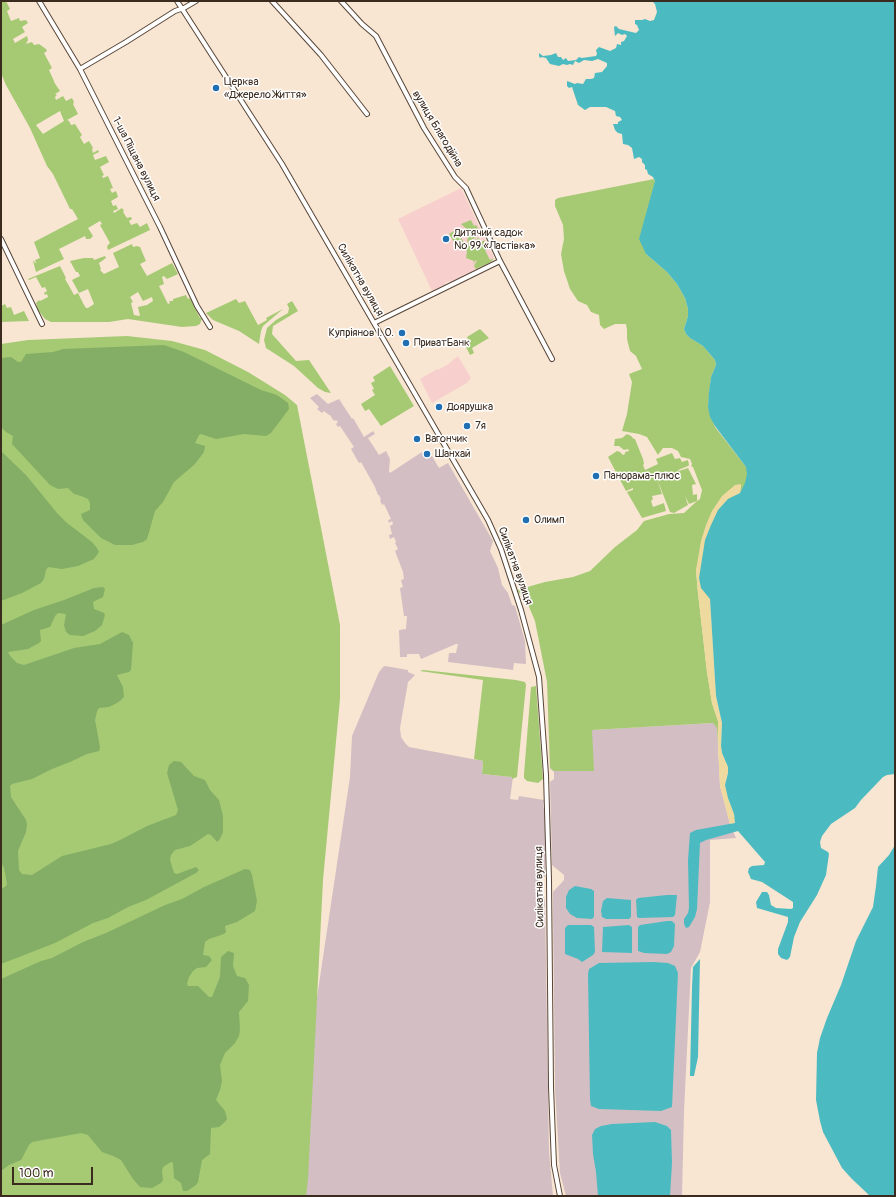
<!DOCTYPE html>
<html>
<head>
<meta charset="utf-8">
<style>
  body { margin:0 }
  #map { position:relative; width:896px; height:1197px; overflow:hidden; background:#f8e6d2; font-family:Pangolin,sans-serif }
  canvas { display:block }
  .frame { position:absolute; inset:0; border:2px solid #3b2a1e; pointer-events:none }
  .scale { position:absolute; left:12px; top:1167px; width:81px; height:18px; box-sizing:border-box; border:2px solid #3b2a1e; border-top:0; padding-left:5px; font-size:12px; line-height:14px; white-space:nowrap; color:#3b2a1e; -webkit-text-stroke:3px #fff; paint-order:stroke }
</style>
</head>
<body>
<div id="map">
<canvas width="896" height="1197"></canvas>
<div class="frame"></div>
<div class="scale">100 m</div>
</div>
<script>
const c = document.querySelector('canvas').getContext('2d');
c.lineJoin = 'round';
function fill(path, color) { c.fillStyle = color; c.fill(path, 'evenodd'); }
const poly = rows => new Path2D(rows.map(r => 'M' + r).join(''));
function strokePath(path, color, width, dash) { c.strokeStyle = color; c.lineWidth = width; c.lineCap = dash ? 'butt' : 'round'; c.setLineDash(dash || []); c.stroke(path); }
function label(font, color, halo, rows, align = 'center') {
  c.font = font + ' Pangolin,sans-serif'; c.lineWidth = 3; c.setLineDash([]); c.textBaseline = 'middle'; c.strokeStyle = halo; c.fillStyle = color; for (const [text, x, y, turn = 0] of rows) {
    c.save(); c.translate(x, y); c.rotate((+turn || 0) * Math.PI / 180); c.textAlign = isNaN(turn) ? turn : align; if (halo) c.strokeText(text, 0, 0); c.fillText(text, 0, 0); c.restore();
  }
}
const built = poly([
  [461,188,494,258,491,262,451,282,449,281,445,283,445,285,432,291,398,219],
  [458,356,471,378,467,383,432,403,420,379,437,369,438,370,447,365]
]);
const industrial = poly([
  [317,394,328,404,339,399,352,419,353,418,364,437,373,431,375,434,368,438,379,455,386,451,390,459,389,471,390,473,422,452,427,459,432,456,439,468,448,463,493,541,490,551,498,568,502,585,508,593,512,605,515,606,525,641,526,664,514,663,513,670,448,662,449,653,456,653,458,644,456,644,421,659,419,654,407,654,407,657,400,657,399,630,406,629,407,616,404,616,400,588,403,587,401,580,404,579,403,572,395,551,398,549,395,543,396,542,394,537,390,539,389,535,392,534,390,526,393,524,392,521,389,523,388,520,391,519,384,504,382,505,380,500,381,499,379,495,378,495,375,487,361,462,359,463,351,449,354,447,340,426,338,427,336,424,338,422,336,420,334,421,330,415,329,415,324,411,322,413,317,409,319,407,310,398],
  [385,666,408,670,408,672,415,675,408,682,407,688,400,728,401,737,405,743,409,747,483,761,482,774,513,777,510,799,518,800,519,796,544,800,543,807,545,809,545,876,542,879,540,879,540,885,542,885,543,894,545,901,549,1152,553,1196,237,1196,313,1024,350,777,352,736,379,672,383,667],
  [713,723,717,727,720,786,730,824,736,838,710,840,710,902,700,952,691,968,684,1111,682,1196,566,1196,560,1173,555,1089,553,916,553,892,564,880,564,875,552,865,550,782,554,779,554,772,550,768,591,730]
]);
const green = poly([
  [1,1,6,1,10,9,7,11,11,21,19,18,20,21,26,20,28,23,22,27,25,32,13,39,15,43,27,36,28,40,26,44,32,42,34,45,39,44,46,49,47,51,44,53,52,68,49,70,54,81,54,82,60,91,55,94,57,95,55,97,56,100,63,96,66,101,72,98,74,102,73,104,78,114,67,120,69,121,71,125,75,124,82,135,80,137,84,144,89,141,92,146,93,148,92,149,93,153,98,150,99,152,93,155,95,160,106,156,109,162,100,167,104,175,102,176,103,178,108,176,113,188,110,189,112,193,116,191,118,197,111,201,113,206,116,205,118,209,113,211,114,213,122,208,124,211,123,212,127,218,131,217,132,219,129,221,131,225,137,223,140,227,147,223,150,230,108,250,107,246,110,243,100,225,102,224,100,221,88,228,93,236,90,239,86,239,85,236,59,249,64,259,36,272,33,261,34,261,35,263,36,263,35,260,40,258,34,242,78,219,72,209,70,209,53,174,47,166,30,128,6,85,1,73],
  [60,111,64,121,43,134,36,125],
  [654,179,655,182,646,254,667,272,677,284,685,298,688,309,688,316,684,329,686,334,690,338,703,346,715,360,716,365,711,377,708,407,715,427,746,467,755,474,740,493,741,484,696,570,698,593,707,672,712,703,718,721,718,744,717,728,713,723,592,730,594,771,554,771,550,768,547,682,535,621,527,602,517,590,545,582,573,577,590,571,615,547,637,530,644,521,669,514,684,513,697,501,689,504,685,496,688,505,674,513,670,512,657,479,662,494,652,496,653,499,651,501,653,507,664,503,666,511,642,518,627,492,633,490,633,488,626,491,608,457,617,451,620,452,623,455,625,454,625,452,629,451,628,449,624,450,619,446,614,446,615,439,622,438,627,434,631,436,634,439,635,439,643,459,644,464,643,465,645,470,658,464,656,459,672,453,675,459,680,458,682,462,688,460,689,465,688,466,678,470,679,471,688,468,696,484,692,485,693,495,697,494,697,501,700,499,702,490,693,467,691,466,692,464,690,459,681,457,678,451,672,448,663,448,658,455,647,437,639,434,622,431,627,414,632,382,629,374,642,369,636,356,630,351,627,339,627,330,626,324,615,324,604,329,600,325,599,315,591,312,587,305,578,301,570,289,564,271,561,254,564,239,563,225,555,206,555,200,558,198],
  [471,220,474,226,476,225,479,230,475,232,477,237,467,242,469,231,461,224],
  [457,229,464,243,457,247,449,234],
  [479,238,481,242,485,240,484,242,487,247,489,248,485,250,490,260,494,258,491,262,476,269,474,266,477,260,475,261,473,265,474,261,466,258,467,251,466,251,468,243],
  [132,244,133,247,137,246,140,247,146,261,140,264,147,276,172,263,178,274,167,279,164,276,162,277,164,284,159,286,168,304,170,303,169,301,173,301,173,299,186,295,188,299,190,298,200,318,202,318,200,324,196,326,182,327,128,319,109,322,51,322,45,319,38,310,36,303,39,300,40,301,48,297,47,294,45,295,44,293,47,291,45,287,42,288,36,277,29,280,28,279,60,266,66,278,65,279,68,284,74,295,78,293,84,305,86,308,88,308,94,304,88,289,79,293,72,280,80,276,78,272,76,272,70,261,84,258,93,258,94,260,105,256,106,258,99,263,101,269,100,270,104,274,119,267,113,253],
  [138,292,143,301,152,297,153,301,147,305,138,307,140,316,134,315,131,303,133,302,130,297],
  [236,299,239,303,245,301,258,325,267,320,266,318,283,309,263,326,261,331,259,344,239,331,213,320,206,313],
  [292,301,298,311,273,326,272,334,296,361,309,360,331,393,325,392,318,388,294,366,266,348,264,340,267,328,276,320,288,313,289,308,287,304],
  [5,304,7,308,11,307,14,315,24,311,29,321,1,322,1,306],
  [480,329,489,338,472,348,474,353,470,355,464,343,469,341,467,337],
  [127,336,172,341,205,350,248,372,285,395,297,405,340,625,340,699,323,880,308,1179,306,1196,1,1196,1,344,28,340],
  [390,366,414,406,381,426,369,409,365,411,361,404,375,395,372,390,374,389,371,383,375,381,373,377],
  [423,670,516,680,525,682,526,685,517,777,512,779,512,777,482,774,483,761,474,759,483,680,420,671],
  [536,686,543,779,538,783,527,781,524,778,524,774,531,687]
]);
const forest = poly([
  [164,345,184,352,261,390,277,395,288,403,289,409,271,433,266,436,244,434,216,439,201,434,199,435,195,443,205,446,204,452,195,464,174,482,163,502,155,511,147,539,143,542,132,545,115,545,101,538,83,520,81,514,90,510,90,503,88,499,81,496,74,494,68,488,58,489,50,485,12,444,13,436,6,432,2,428,1,358,11,357,18,362,21,362,26,354,53,352,63,349],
  [1,451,26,475,57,513,67,523,92,542,97,548,99,552,94,559,78,566,62,569,48,567,46,570,44,579,41,583,22,593,1,601],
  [103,587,105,589,103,597,93,602,94,609,104,613,105,615,102,625,95,631,83,636,70,635,66,632,64,625,66,614,58,613,55,616,50,627,40,630,41,641,39,643,28,649,8,652,11,657,17,663,24,665,74,648,100,644,122,632,129,635,133,643,131,670,129,672,117,675,123,687,124,697,120,701,115,704,109,707,99,708,97,711,95,720,100,747,99,751,87,754,70,762,52,769,32,779,12,784,10,786,11,797,26,820,27,824,26,832,18,851,19,870,22,874,32,875,62,856,111,844,120,840,147,826,176,815,178,810,167,773,169,765,174,761,181,762,194,776,205,780,210,790,219,800,223,816,223,832,220,839,217,842,211,835,208,834,190,846,175,850,171,855,170,860,174,873,177,874,196,867,199,870,196,873,146,900,128,907,108,918,93,923,55,943,1,964,1,889,6,886,7,884,4,868,1,862,1,625,34,610,64,600,94,588],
  [245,869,250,870,252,875,257,901,255,911,237,922,225,926,226,932,224,934,209,939,205,942,203,955,209,956,212,960,206,967,197,968,193,971,189,977,187,984,188,986,198,986,209,997,212,997,220,977,221,957,228,951,234,953,233,966,237,976,245,978,249,985,248,1001,239,1012,240,1030,239,1036,235,1043,225,1053,220,1065,222,1081,220,1090,216,1100,225,1111,227,1119,225,1122,219,1127,211,1128,210,1154,202,1160,198,1182,196,1185,187,1191,183,1191,181,1183,174,1178,173,1163,171,1162,163,1167,162,1171,163,1180,161,1183,152,1188,140,1187,133,1179,121,1160,113,1156,102,1152,88,1135,81,1133,32,1142,29,1145,21,1160,9,1165,1,1171,1,979,41,961,52,958,83,942,106,933,165,905,182,899,204,887]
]);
const sand = poly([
  [741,484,740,493,728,499,708,595,710,599,711,612,716,696,722,723,721,746,722,753,728,767,728,773,726,779,728,798,734,814,735,819,735,823,730,824,720,786,718,744,718,721,712,703,707,672,698,593,696,570,701,541,706,525,712,511,722,496,735,485]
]);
const water = poly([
  [652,1,895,1,895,774,887,775,883,777,861,800,855,808,831,824,822,836,820,842,821,848,828,852,829,854,826,875,817,895,800,922,794,937,790,957,787,960,781,958,778,954,778,949,788,922,788,917,757,908,756,902,762,892,767,892,769,895,771,905,776,908,791,909,793,908,793,902,762,882,751,879,748,872,749,868,752,866,764,865,765,862,738,831,706,840,700,843,697,909,695,917,689,927,686,928,684,924,684,919,688,913,689,908,688,860,690,833,696,830,735,823,734,814,728,798,725,785,728,773,728,767,722,753,721,746,722,723,716,696,710,599,701,588,699,578,705,540,711,525,718,510,728,499,740,493,745,483,747,474,746,467,715,426,710,417,708,407,709,392,711,377,716,365,715,360,703,346,690,338,686,334,684,329,688,316,688,309,685,298,677,284,667,272,646,254,639,239,655,181,653,177,648,174,647,170,645,169,645,165,642,162,642,159,639,157,634,159,632,148,628,145,623,144,622,134,618,133,615,130,613,124,618,124,618,122,622,120,620,117,616,116,615,111,606,107,590,107,585,110,578,105,572,87,569,88,567,86,567,81,575,84,577,83,583,84,586,79,591,79,594,78,595,73,602,72,607,66,607,63,598,59,592,61,584,60,579,63,575,61,573,65,570,64,567,65,563,64,559,66,550,64,546,58,542,57,540,58,539,56,539,53,543,56,551,55,556,53,558,57,561,57,563,60,566,58,568,61,576,60,579,57,582,58,596,56,597,54,596,50,599,47,610,51,616,48,617,44,621,45,621,42,624,41,627,36,625,34,622,35,618,33,615,36,614,27,616,26,619,29,636,33,639,30,637,25,635,24,635,20,642,20,645,19,650,21,654,20,657,12,655,4],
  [895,845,895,1196,870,1196,852,1179,842,1168,823,1132,820,1121,816,1100,817,1053,820,1038,827,1018,841,985,856,941,873,907,876,886,878,867,889,855],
  [575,886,591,889,594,891,594,917,592,919,577,918,570,914,566,908,566,897,569,890],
  [667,895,677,895,675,915,673,917,639,918,637,917,636,900,638,898],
  [607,898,631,900,631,917,629,919,606,919,602,917,601,911,603,901],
  [667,921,672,921,675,924,674,946,671,952,667,954,644,953,638,951,638,927,640,925],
  [568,925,591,925,594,927,595,952,593,955,582,962,578,959,565,954,565,928],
  [629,925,632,927,632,953,602,952,603,927],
  [700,959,698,1057,694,1076,690,1076,692,987,693,967],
  [653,962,668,963,675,966,678,973,672,1107,661,1111,599,1109,591,1106,590,1099,588,974,589,969,599,963],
  [655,1122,667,1126,671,1130,672,1163,670,1196,598,1196,596,1172,593,1154,592,1135,595,1129,601,1126,612,1124]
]);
const street = poly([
  [39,1,80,69,160,227,197,306,210,327],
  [177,1,282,164,488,520,501,549,521,610,539,677,546,775,549,880,551,1087,554,1165,560,1196],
  [272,1,321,55,367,114],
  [341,1,362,24,376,36,424,128,455,177,466,188,500,261,552,359],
  [80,69,126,42,175,11,184,8,196,1],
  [1,239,42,324],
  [374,323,500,261]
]);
const markers = [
  [216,88,4,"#1f6fb2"],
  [446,239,4,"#1f6fb2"],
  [402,333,4,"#1f6fb2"],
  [406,343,4,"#1f6fb2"],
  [439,407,4,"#1f6fb2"],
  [467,426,4,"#1f6fb2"],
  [417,439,4,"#1f6fb2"],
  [427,454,4,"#1f6fb2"],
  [596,476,4,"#1f6fb2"],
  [526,520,4,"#1f6fb2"]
];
const poiNames = [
  ["Церква",224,82],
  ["«Джерело Життя»",224,95],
  ["Дитячий садок",454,233],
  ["№ 99 «Ластівка»",454,246],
  ["Купріянов І. О.",394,333,"right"],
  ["ПриватБанк",414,343],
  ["Доярушка",447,407],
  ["7я",475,426],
  ["Вагончик",425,439],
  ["Шанхай",435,454],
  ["Панорама-плюс",604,476],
  ["Олимп",534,520]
];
const streetNames = [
  ["вулиця Благодійна",437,129,59],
  ["1-ша Піщана вулиця",136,159,63],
  ["Силікатна вулиця",360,280,60],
  ["Силікатна вулиця",515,566,70],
  ["Силікатна вулиця",540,887,-91]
];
fill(built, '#f7d0cd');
fill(industrial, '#d2bec3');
fill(green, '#a6ca74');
fill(forest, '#84ae66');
fill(sand, '#eeda9e');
fill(water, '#4cbbc1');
strokePath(street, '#574639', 6);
strokePath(street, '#fff', 4);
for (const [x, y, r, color] of markers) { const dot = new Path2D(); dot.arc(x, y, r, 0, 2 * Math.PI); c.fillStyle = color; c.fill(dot); strokePath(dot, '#fff', 1.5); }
label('11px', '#3b2a1e', '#fff', poiNames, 'left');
label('11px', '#3b2a1e', '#fff', streetNames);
</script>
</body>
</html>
